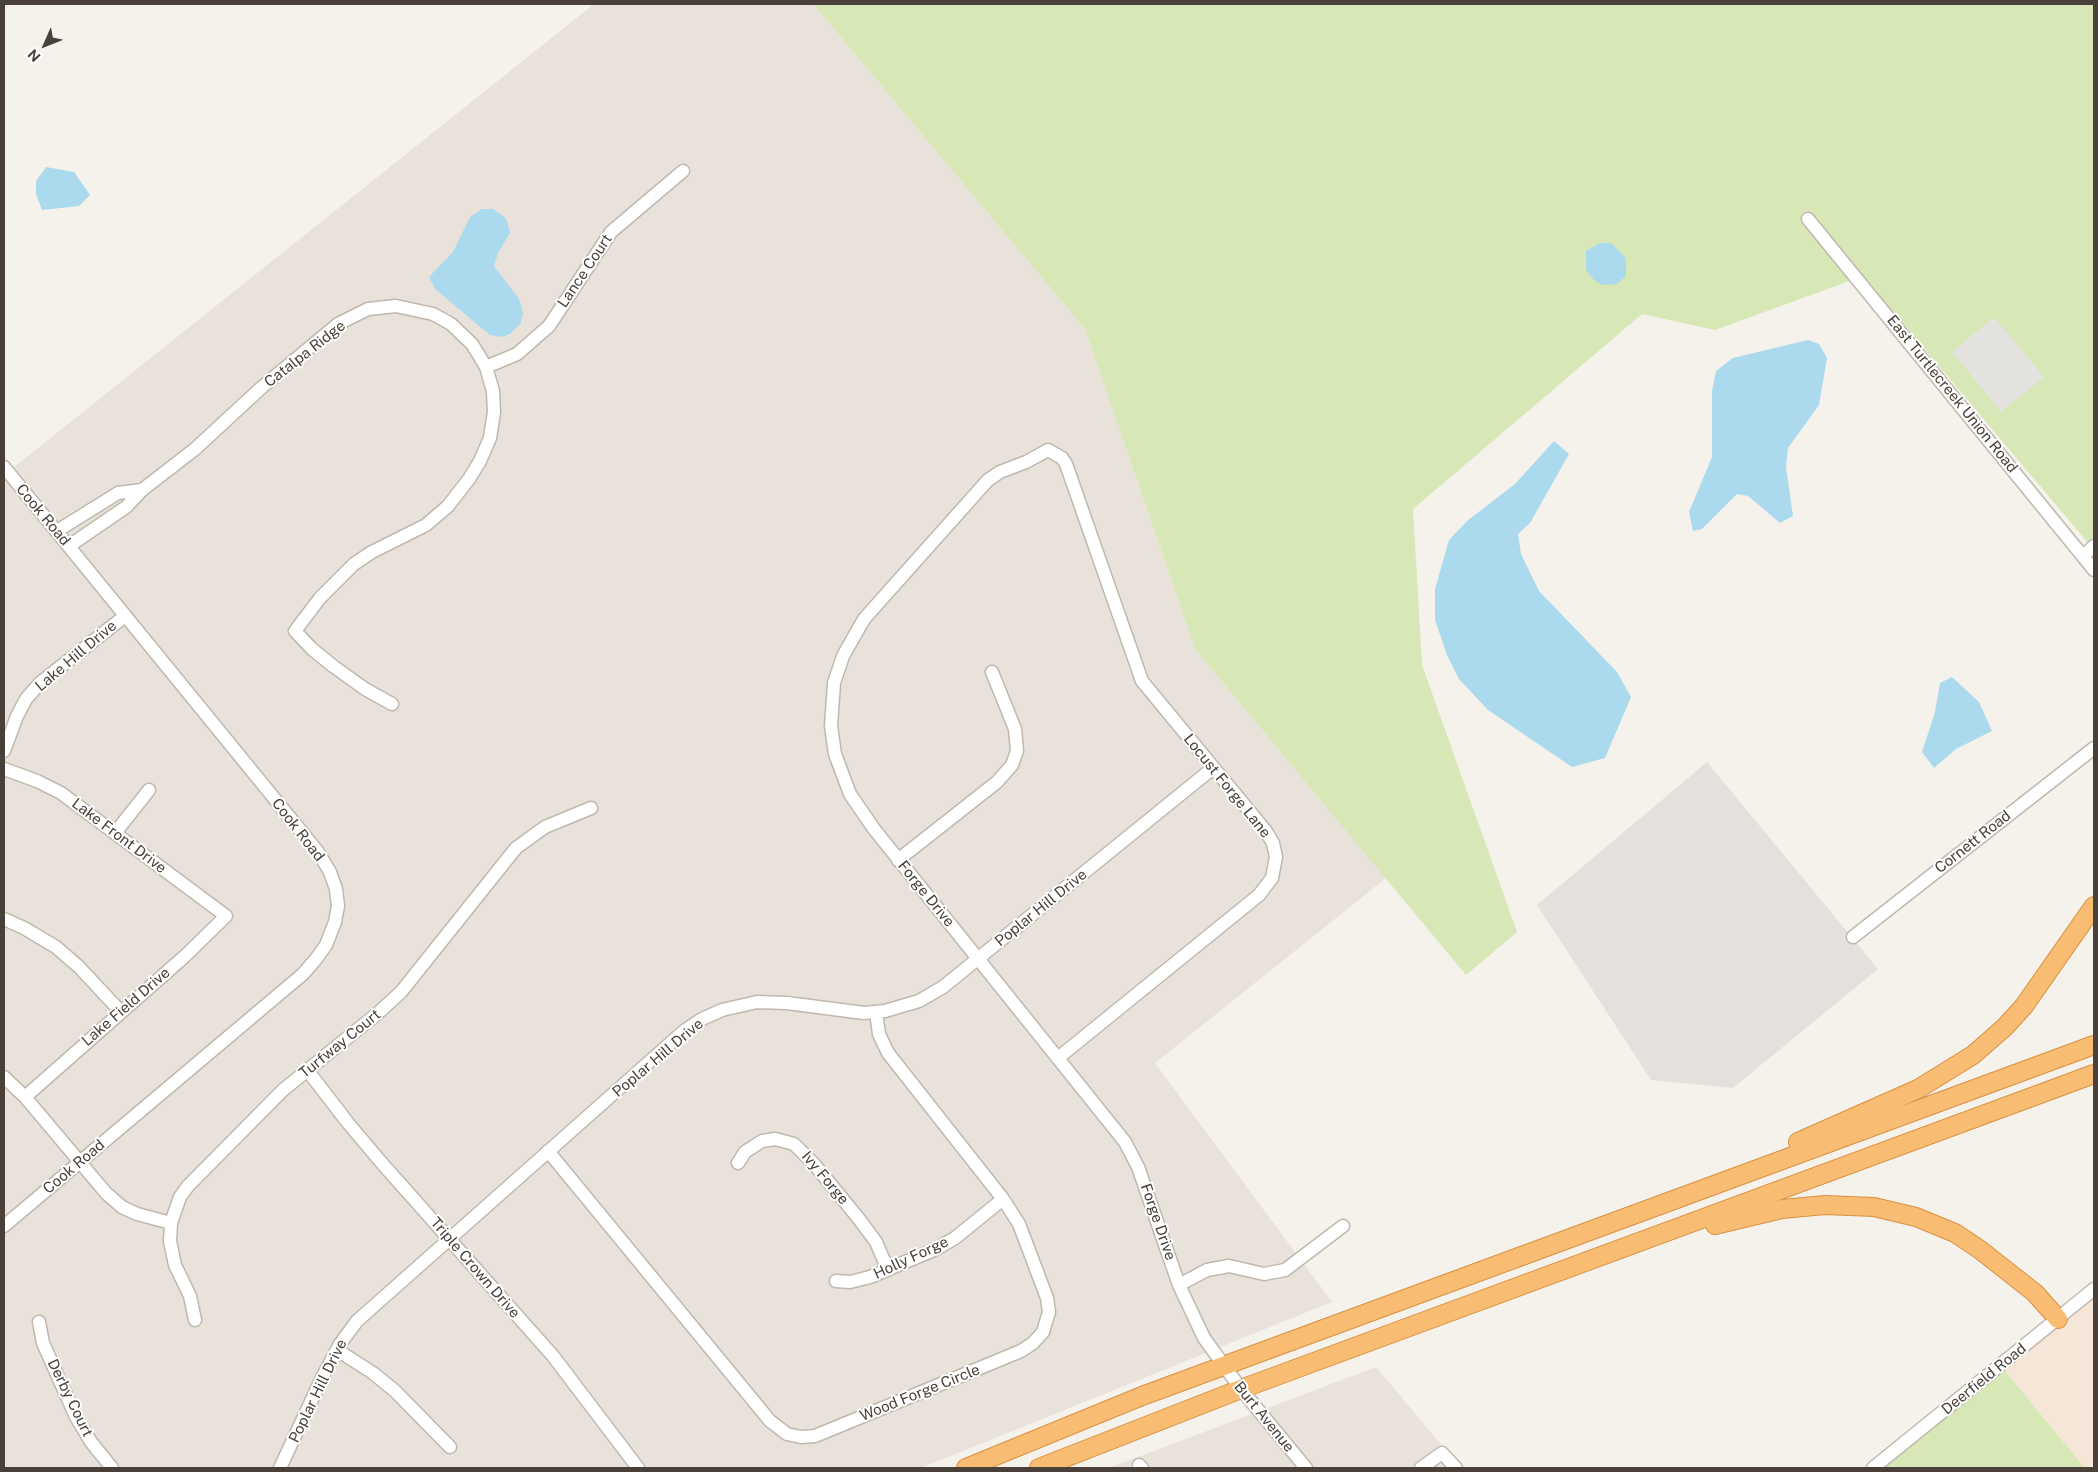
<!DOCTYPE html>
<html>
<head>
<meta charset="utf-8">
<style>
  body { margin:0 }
  #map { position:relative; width:2098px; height:1472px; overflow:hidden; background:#f5f1eb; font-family:"Public Sans",sans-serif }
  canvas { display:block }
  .frame { position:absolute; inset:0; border:5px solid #494139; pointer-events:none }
  .north { position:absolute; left:20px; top:20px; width:50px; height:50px; -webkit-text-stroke:4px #fff; paint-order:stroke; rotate:226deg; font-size:14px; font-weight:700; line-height:20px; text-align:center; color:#494139 }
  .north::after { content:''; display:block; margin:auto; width:18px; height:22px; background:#494139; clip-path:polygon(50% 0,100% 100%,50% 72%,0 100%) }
</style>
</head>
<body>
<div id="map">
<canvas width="2098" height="1472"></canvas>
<div class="frame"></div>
<div class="north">N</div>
</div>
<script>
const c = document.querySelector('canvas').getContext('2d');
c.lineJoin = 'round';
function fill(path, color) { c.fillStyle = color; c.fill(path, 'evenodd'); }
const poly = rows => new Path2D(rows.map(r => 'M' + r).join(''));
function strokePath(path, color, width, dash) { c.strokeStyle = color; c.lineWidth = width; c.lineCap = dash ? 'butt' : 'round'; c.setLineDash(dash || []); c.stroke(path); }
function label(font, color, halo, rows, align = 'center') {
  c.font = font + ' "Public Sans",sans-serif'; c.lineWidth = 4; c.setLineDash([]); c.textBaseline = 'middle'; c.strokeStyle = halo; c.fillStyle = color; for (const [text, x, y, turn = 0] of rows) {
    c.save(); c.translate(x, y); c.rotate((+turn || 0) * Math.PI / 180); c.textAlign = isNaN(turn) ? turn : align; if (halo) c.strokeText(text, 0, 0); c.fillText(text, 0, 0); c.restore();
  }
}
const residential = poly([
  [594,4,813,4,1085,329,1195,649,1386,878,1155,1063,1332,1302,921,1468,4,1468,4,467,8,472],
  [1376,1367,1461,1468,1109,1468]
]);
const commercial = poly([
  [2094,1289,2094,1468,2085,1468,2000,1365]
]);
const industrial = poly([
  [1707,762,1878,969,1733,1088,1651,1080,1537,905]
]);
const green = poly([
  [813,4,2094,4,2094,550,1863,276,1715,330,1642,314,1413,509,1422,665,1517,932,1466,975,1195,649,1085,329],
  [2000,1365,2085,1468,1873,1468]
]);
const parking = poly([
  [1994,317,2044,377,2001,412,1952,352]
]);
const water = poly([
  [46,167,74,172,90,195,79,206,42,210,36,194,36,181],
  [482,209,493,209,506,218,510,233,498,253,494,266,519,299,523,313,521,323,510,334,502,337,490,335,435,289,429,277,453,252,470,217],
  [1600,243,1611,243,1626,258,1626,276,1617,284,1603,285,1594,280,1586,270,1586,251],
  [1808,340,1819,344,1827,358,1819,405,1788,448,1786,467,1793,516,1780,523,1748,496,1737,494,1702,529,1693,531,1689,512,1712,457,1712,391,1716,371,1733,358],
  [1554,441,1569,454,1530,523,1518,534,1521,554,1539,591,1617,672,1631,697,1605,758,1572,767,1488,710,1459,679,1447,655,1435,620,1435,589,1449,540,1467,521,1515,484],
  [1952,677,1979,702,1992,731,1956,749,1934,768,1922,752,1935,712,1940,683]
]);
const minor = poly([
  [1808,219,2094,570],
  [486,367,517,354,549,326,611,232,683,171],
  [4,467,318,852,330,872,336,889,338,906,335,922,326,945,316,959,303,974,4,1226],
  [57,531,118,493,142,490],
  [69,546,126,507,142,490,195,449,261,388,338,324,368,309,396,306,433,314,451,324,472,344,486,367,493,391,494,412,490,438,480,461,469,479,448,506,426,525,372,552,354,564,320,598,295,631,312,649,333,666,365,689,392,704],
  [2083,556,2094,546],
  [4,751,17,716,26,699,40,683,125,616],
  [4,769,37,781,61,793,226,916,185,956,25,1097],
  [115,833,149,790],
  [898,860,997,782,1012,765,1017,751,1015,729,992,672],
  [4,919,24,928,56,947,79,967,121,1012],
  [1853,937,2094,748],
  [1058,1058,1259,895,1272,878,1276,857,1273,843,1265,830,1142,681,1066,464,1062,458,1048,450,1026,462,1000,472,988,480,864,619,843,656,834,683,831,726,835,754,850,794,874,829,1125,1142,1138,1167,1179,1285,1204,1338,1241,1389,1306,1468],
  [308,1071,348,1123,380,1161,553,1356,638,1468],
  [4,1077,25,1097,106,1193,122,1207,137,1214,171,1223],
  [548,1151,770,1421,787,1434,801,1437,815,1436,1021,1351,1033,1343,1043,1332,1049,1312,1047,1298,1019,1224,1003,1199,888,1053,879,1034,876,1012],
  [738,1163,745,1152,762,1141,775,1139,794,1144,814,1164,859,1219,876,1242,888,1270],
  [836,1281,850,1282,870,1277,936,1249,955,1238,1003,1199],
  [1179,1285,1207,1270,1229,1266,1264,1274,1285,1270,1343,1226],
  [195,1320,190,1296,175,1265,170,1241,171,1223,180,1197,188,1186,283,1090,378,1013,401,992,516,848,545,827,591,808],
  [39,1322,43,1343,76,1417,91,1442,112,1468],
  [337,1350,373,1373,395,1391,450,1447],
  [1139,1465,1142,1468],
  [280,1468,323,1376,340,1344,357,1321,684,1031,702,1019,722,1010,757,1002,787,1003,864,1013,885,1011,919,1001,943,987,1213,768],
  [1421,1468,1442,1453,1456,1468],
  [1873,1468,2094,1289]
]);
const highway = poly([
  [1798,1142,1918,1089,1973,1055,2005,1027,2024,1006,2094,906],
  [1715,1225,1782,1209,1825,1205,1874,1207,1916,1217,1955,1233,1979,1249,2035,1293,2058,1319],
  [966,1468,1142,1396,2094,1045],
  [1039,1468,1241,1389,2094,1074]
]);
const streetNames = [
  ["Lance Court",585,271,-56],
  ["Catalpa Ridge",305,354,-38],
  ["East Turtlecreek Union Road",1952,394,51],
  ["Cook Road",43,515,50],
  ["Lake Hill Drive",76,656,-40],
  ["Locust Forge Lane",1227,786,51],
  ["Cook Road",298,830,52],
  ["Lake Front Drive",119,836,37],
  ["Cornett Road",1973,842,-38],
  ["Forge Drive",926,894,51],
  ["Poplar Hill Drive",1041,908,-39],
  ["Lake Field Drive",126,1007,-41],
  ["Turfway Court",340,1044,-39],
  ["Poplar Hill Drive",658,1058,-40],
  ["Cook Road",74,1167,-40],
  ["Ivy Forge",825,1178,50],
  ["Forge Drive",1158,1222,71],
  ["Holly Forge",911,1258,-25],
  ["Triple Crown Drive",475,1268,49],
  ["Deerfield Road",1984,1379,-39],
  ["Poplar Hill Drive",318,1391,-64],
  ["Wood Forge Circle",920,1393,-22],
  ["Derby Court",70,1398,64],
  ["Burt Avenue",1264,1417,51]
];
fill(residential, '#e9e2da');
fill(commercial, '#f5e6d8');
fill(industrial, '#e5e0dc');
fill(green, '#d7e7b6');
fill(parking, '#e4e2df');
fill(water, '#abdaee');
strokePath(minor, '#c0b8ae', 15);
strokePath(highway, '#d89042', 20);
strokePath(minor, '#fff', 12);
strokePath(highway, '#f8bd73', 18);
label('15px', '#494139', '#fff', streetNames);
</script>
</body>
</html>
